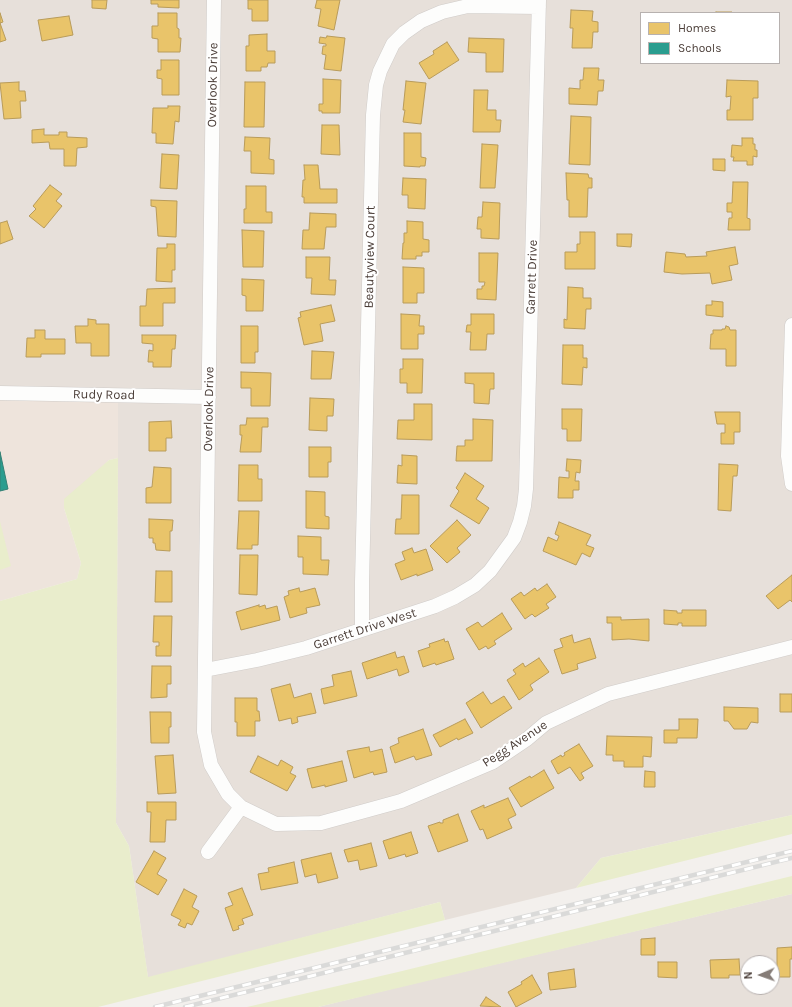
<!DOCTYPE html>
<html>
<head>
<meta charset="utf-8">
<style>
  body { margin:0 }
  #map { position:relative; width:792px; height:1007px; overflow:hidden; background:#f3f0ed; font-family:Karla,sans-serif }
  canvas { display:block }
  .legend { position:absolute; left:640px; top:12px; width:140px; height:52px; box-sizing:border-box; background:#fff; border:1px solid #b7b1af; margin:0; padding:5px 7px; list-style:none; font-size:12px; color:#4a3d37 }
  .legend li { display:flex; align-items:center; gap:8px; height:20px }
  .legend b { width:20px; border:1px solid #b7b1af }
  .north { position:absolute; left:740px; top:955px; width:40px; height:40px; box-sizing:border-box; background:#fff; border:1px solid #b7b1af; border-radius:50%; rotate:268deg; font-size:11px; font-weight:700; line-height:16px; text-align:center; color:#4a3d37 }
  .north::after { content:''; display:block; margin:auto; width:14px; height:18px; background:#857c77; clip-path:polygon(50% 0,100% 100%,50% 72%,0 100%) }
</style>
</head>
<body>
<div id="map">
<canvas width="792" height="1007"></canvas>
<ul class="legend">
<li><b style="height:11px;background:#e9c46a"></b>Homes</li>
<li><b style="height:11px;background:#2a9d8f"></b>Schools</li>
</ul>
<div class="north">N</div>
</div>
<script>
const c = document.querySelector('canvas').getContext('2d');
c.lineJoin = 'round';
function fill(path, color) { c.fillStyle = color; c.fill(path, 'evenodd'); }
const poly = rows => new Path2D(rows.map(r => 'M' + r).join(''));
function strokePath(path, color, width, dash) { c.strokeStyle = color; c.lineWidth = width; c.lineCap = dash ? 'butt' : 'round'; c.setLineDash(dash || []); c.stroke(path); }
function label(font, color, halo, rows, align = 'center') {
  c.font = font + ' Karla,sans-serif'; c.lineWidth = 4; c.setLineDash([]); c.textBaseline = 'middle'; c.strokeStyle = halo; c.fillStyle = color; for (const [text, x, y, turn = 0] of rows) {
    c.save(); c.translate(x, y); c.rotate((+turn || 0) * Math.PI / 180); c.textAlign = isNaN(turn) ? turn : align; if (halo) c.strokeText(text, 0, 0); c.fillText(text, 0, 0); c.restore();
  }
}
const residential = poly([
  [0,0,792,0,792,815,601,858,576,888,445,920,440,902,148,978,129,846,116,823,118,402,0,400],
  [641,13,779,13,779,63,641,63],
  [792,894,792,1007,318,1007,399,987],
  [748,963,772,963,772,987,748,987]
]);
const education = poly([
  [0,400,118,402,118,458,109,460,64,508,81,563,77,579,0,601]
]);
const green = poly([
  [118,458,116,823,129,846,148,977,440,902,445,920,98,1007,0,1007,0,601,77,579,81,563,64,508,64,499,109,460],
  [0,521,11,566,0,570],
  [792,815,792,834,576,888,601,858],
  [792,876,792,894,318,1007,247,1007,398,972]
]);
const homes = poly([
  [92,0,107,0,106,9,92,8,92,0],
  [151,0,179,0,179,8,158,7,158,4,151,4,151,0],
  [248,0,268,0,268,21,252,21,252,9,248,9,248,0],
  [317,0,340,0,334,30,318,26,321,9,315,8,317,0],
  [571,10,593,11,592,21,598,22,598,32,593,32,592,48,572,48,573,28,570,28,571,10],
  [716,12,732,12,732,13,716,13,716,12],
  [0,13,3,22,0,23,6,40,0,42,0,13],
  [158,13,177,13,177,28,179,29,179,38,181,38,180,52,158,52,158,39,152,38,152,26,158,26,158,13],
  [69,16,73,35,42,41,38,20,69,16],
  [267,34,267,51,275,51,275,63,268,63,267,67,261,67,261,71,246,71,246,46,249,46,249,35,267,34],
  [327,36,345,38,341,71,324,69,326,55,322,54,323,46,326,46,326,44,319,43,320,37,326,38,327,36],
  [469,38,504,39,503,72,486,72,486,53,468,52,469,38],
  [447,42,459,60,429,79,419,63,434,54,433,51,447,42],
  [161,60,179,60,179,95,162,95,162,79,157,78,157,70,161,70,161,60],
  [584,68,599,68,598,80,604,80,603,91,598,91,597,105,569,104,569,88,580,89,580,80,583,80,584,68],
  [323,79,341,80,340,113,322,113,322,111,319,111,319,104,323,104,323,79],
  [727,80,758,81,758,98,753,98,753,120,727,120,727,110,730,110,731,96,726,97,727,80],
  [406,81,426,83,421,124,403,122,405,110,403,110,406,81],
  [19,82,19,91,25,91,26,101,20,101,21,118,4,119,0,83,19,82],
  [245,82,265,82,264,127,244,127,245,82],
  [474,90,488,90,487,110,496,110,496,120,501,120,500,132,473,132,474,90],
  [168,106,180,106,179,122,175,121,173,144,156,143,156,133,152,133,153,108,168,108,168,106],
  [571,116,591,117,590,165,569,164,571,116],
  [322,125,339,125,340,155,321,154,322,125],
  [44,129,44,135,59,135,59,132,67,132,67,137,87,138,87,147,77,148,76,166,64,166,64,149,50,149,49,142,32,143,32,130,44,129],
  [404,133,421,133,421,157,426,158,425,166,420,166,420,167,404,166,404,133],
  [245,137,270,138,269,159,274,160,274,174,251,173,251,151,244,151,245,137],
  [742,138,753,138,753,144,755,144,755,150,757,150,757,157,753,156,753,165,747,165,747,161,733,161,734,157,731,157,732,145,742,146,742,138],
  [482,144,498,145,495,188,480,188,482,144],
  [162,154,179,155,177,189,160,188,162,154],
  [713,159,725,159,725,171,713,170,713,159],
  [304,165,318,165,320,189,337,189,337,203,304,203,304,197,302,197,303,180,305,180,304,165],
  [566,173,588,174,589,178,592,178,592,188,588,188,587,217,569,217,569,200,567,200,566,173],
  [403,178,426,179,425,209,408,208,408,195,402,195,403,178],
  [733,182,748,182,747,218,750,219,750,230,728,230,729,218,732,218,732,212,727,212,727,203,732,203,733,182],
  [50,185,62,194,56,201,62,206,44,228,29,216,36,209,33,206,50,185],
  [246,186,266,186,266,212,272,212,272,223,244,223,244,209,246,209,246,186],
  [151,200,177,201,176,237,158,236,156,207,151,206,151,200],
  [483,202,500,203,499,239,481,238,481,229,477,229,478,217,482,217,483,202],
  [310,213,336,214,336,227,326,227,324,249,302,249,303,230,309,230,310,213],
  [7,221,13,239,0,244,0,223,7,221],
  [407,221,423,222,423,239,429,240,429,252,422,252,422,256,416,256,416,259,402,259,403,243,404,243,404,233,407,233,407,221],
  [242,230,264,231,263,267,243,267,242,230],
  [580,232,595,232,595,269,565,269,565,252,577,252,577,244,580,244,580,232],
  [617,234,632,234,631,247,617,246,617,234],
  [167,244,175,244,175,270,172,270,172,282,156,281,157,248,167,248,167,244],
  [735,247,738,264,729,266,732,280,712,284,710,273,682,274,664,272,666,252,685,254,686,257,707,256,706,252,735,247],
  [479,253,498,253,496,300,477,299,477,289,482,289,482,286,484,286,485,282,479,282,479,253],
  [306,257,330,257,329,280,336,280,335,295,311,294,312,278,306,278,306,257],
  [403,267,424,268,424,293,417,293,417,303,403,303,403,267],
  [242,279,264,280,263,311,246,311,246,296,242,295,242,279],
  [568,287,583,288,583,298,591,298,591,309,586,309,585,329,564,328,564,319,567,320,568,287],
  [175,288,175,303,163,303,163,326,140,326,140,306,146,306,147,289,175,288],
  [712,301,723,302,723,317,706,315,706,305,712,305,712,301],
  [331,305,335,321,320,324,323,341,304,345,298,318,301,317,300,312,331,305],
  [401,314,420,315,419,326,424,326,424,334,418,334,418,349,401,349,401,314],
  [471,314,494,314,494,334,487,334,486,350,470,350,471,332,466,332,467,325,471,325,471,314],
  [88,319,96,320,96,324,109,324,109,356,91,356,91,343,76,343,75,326,88,326,88,319],
  [241,326,258,326,258,352,255,352,255,363,241,363,241,326],
  [726,326,729,327,730,330,736,330,736,366,726,366,726,349,710,349,711,334,713,334,713,330,722,330,722,329,725,329,726,326],
  [35,330,45,330,45,339,65,339,65,354,41,354,41,357,26,357,27,338,35,338,35,330],
  [142,335,176,335,175,349,172,349,171,367,153,367,153,362,148,362,149,350,153,351,153,344,142,343,142,335],
  [563,345,583,345,583,358,587,358,587,368,583,367,582,385,562,384,563,345],
  [312,351,334,352,331,379,311,379,312,351],
  [403,359,423,359,422,393,407,393,407,383,400,383,400,369,403,369,403,359],
  [241,372,271,373,270,406,251,406,251,388,241,388,241,372],
  [465,373,494,373,494,389,490,389,489,404,474,403,474,384,465,383,465,373],
  [310,398,334,399,333,416,327,416,327,431,309,430,310,398],
  [414,404,432,404,432,440,397,439,398,420,414,420,414,404],
  [562,409,582,409,581,441,567,441,567,429,562,429,562,409],
  [715,412,740,412,740,432,734,432,734,444,721,444,721,433,725,433,725,424,717,424,715,412],
  [247,418,268,418,268,427,262,427,261,452,240,452,242,435,240,435,240,425,246,425,247,418],
  [473,419,493,420,492,461,456,461,457,446,465,446,465,440,473,440,473,419],
  [171,421,172,438,166,438,166,451,149,451,149,422,171,421],
  [309,447,331,447,331,462,328,462,328,477,309,477,309,447],
  [402,455,417,456,417,484,397,483,398,465,402,466,402,455],
  [567,459,581,460,580,473,576,472,575,481,579,481,579,490,573,490,573,498,558,498,559,477,569,478,569,471,566,471,567,459],
  [719,464,738,465,737,476,733,476,731,511,718,510,719,464],
  [239,465,258,465,258,479,262,479,262,501,238,501,239,465],
  [154,467,171,468,171,503,146,503,146,488,152,487,154,467],
  [465,473,484,486,476,499,489,508,479,524,450,506,459,491,456,488,465,473],
  [306,491,325,492,325,516,329,517,329,529,306,528,306,491],
  [402,495,419,495,419,534,395,534,396,519,401,519,402,495],
  [239,511,259,511,258,545,252,545,252,549,237,549,239,511],
  [149,519,173,520,172,531,170,531,170,551,156,550,155,543,153,543,153,538,149,538,149,519],
  [457,520,471,535,457,548,460,552,447,563,430,546,457,520],
  [559,522,591,535,586,545,594,548,590,557,582,553,576,565,543,551,548,537,557,541,559,536,555,534,559,522],
  [298,536,321,537,321,560,329,560,328,575,303,574,303,557,298,557,298,536],
  [412,548,414,553,426,549,433,570,417,576,417,574,401,580,395,564,405,560,402,552,412,548],
  [240,555,258,555,257,595,239,594,240,555],
  [156,571,172,571,172,602,155,602,156,571],
  [792,575,792,602,790,600,778,609,766,596,792,575],
  [547,584,556,597,546,604,549,608,535,617,532,614,525,619,511,599,521,592,524,596,535,588,537,591,547,584],
  [299,588,300,592,315,588,320,605,306,608,307,613,290,618,284,597,289,595,288,591,299,588],
  [259,605,259,607,265,605,266,609,277,606,280,620,241,630,236,612,259,605],
  [664,610,677,611,677,613,682,613,682,610,706,610,706,626,682,626,682,623,678,623,678,625,664,624,664,610],
  [502,613,512,629,494,641,496,644,488,649,486,646,479,650,466,629,478,622,482,627,502,613],
  [154,616,172,616,171,656,156,656,156,646,159,646,159,642,153,642,154,616],
  [607,617,621,617,621,620,649,619,649,641,629,639,612,640,612,623,607,623,607,617],
  [572,635,574,643,590,638,596,658,577,664,578,669,562,674,554,650,563,647,560,639,572,635],
  [444,639,445,642,448,641,454,659,436,665,435,663,423,667,418,651,430,647,429,644,444,639],
  [395,652,397,658,404,656,409,672,399,676,397,669,367,679,362,663,395,652],
  [539,658,549,672,530,685,533,690,519,700,507,680,516,674,513,670,523,663,525,667,539,658],
  [152,666,171,666,171,684,167,684,167,697,151,698,152,666],
  [351,671,357,696,324,704,321,689,334,686,332,675,351,671],
  [290,684,294,698,311,693,316,713,297,717,298,722,292,724,291,718,279,721,271,689,290,684],
  [483,692,491,704,504,696,512,708,481,728,466,703,483,692],
  [780,694,792,694,792,712,780,712,780,694],
  [235,698,257,698,257,711,259,711,260,721,255,721,255,736,237,736,237,722,235,722,235,698],
  [724,707,758,708,758,723,751,722,747,729,734,729,728,721,724,721,724,707],
  [150,712,171,712,171,727,169,727,169,743,151,743,150,712],
  [465,719,473,733,458,740,457,738,440,747,433,735,465,719],
  [679,719,698,719,697,738,677,738,677,743,664,743,664,730,679,730,679,719],
  [423,729,432,755,416,760,414,756,395,763,390,747,399,743,398,738,423,729],
  [607,736,652,737,651,757,643,756,643,767,624,767,624,761,613,761,613,755,606,755,607,736],
  [579,744,593,766,581,773,584,778,580,781,570,767,558,774,551,761,561,755,562,757,565,755,564,753,579,744],
  [369,747,370,752,382,749,387,772,374,775,373,772,354,778,347,751,369,747],
  [173,755,176,793,158,794,155,756,173,755],
  [258,756,278,766,281,760,293,767,290,773,296,776,287,791,250,772,258,756],
  [342,761,347,781,325,787,325,785,312,788,307,769,342,761],
  [544,770,554,788,521,807,509,788,530,776,531,778,544,770],
  [645,771,655,772,655,787,644,787,645,771],
  [508,798,516,815,508,819,512,828,487,839,483,829,480,830,471,811,484,805,484,808,508,798],
  [147,802,176,802,176,820,166,820,165,842,150,842,151,812,147,812,147,802],
  [458,814,468,841,438,852,428,826,440,822,440,823,443,823,443,820,458,814],
  [411,832,418,853,406,857,405,854,389,859,383,841,411,832],
  [371,843,377,866,360,870,358,860,348,862,344,850,371,843],
  [154,851,166,858,157,874,167,880,158,895,136,882,154,851],
  [331,853,338,878,318,883,316,874,305,877,301,860,331,853],
  [294,862,298,883,261,890,258,874,269,872,268,868,294,862],
  [242,888,253,915,242,919,244,924,238,926,239,929,233,931,225,908,233,905,228,893,242,888],
  [184,889,197,896,192,907,199,911,192,925,187,923,185,928,178,925,181,920,171,915,184,889],
  [655,938,655,955,641,955,641,939,655,938],
  [792,947,792,959,790,959,790,977,777,977,777,948,792,947],
  [739,959,740,975,729,975,729,978,711,978,710,960,739,959],
  [658,962,677,962,677,978,658,977,658,962],
  [574,969,576,987,550,990,548,973,574,969],
  [532,975,542,993,516,1007,508,992,522,984,521,982,532,975],
  [486,997,501,1007,480,1006,486,997]
]);
const schools = poly([
  [0,452,8,489,0,491,0,452]
]);
const minor = poly([
  [214,0,204,732,211,765,228,794,241,807,276,824,321,823,401,801,493,762,527,739,546,723,608,694,792,647],
  [792,325,788,456,792,484],
  [0,393,209,397],
  [362,629,362,582,373,115,376,85,380,71,393,44,404,33,421,21,442,12,468,6,539,7],
  [205,670,257,660,306,648,435,606,455,597,475,585,490,571,514,538,520,522,524,506,526,489,539,0],
  [208,852,241,807]
]);
const rail = poly([
  [155,1007,792,851],
  [185,1007,792,858]
]);
const streetNames = [
  ["Overlook Drive",213,85,-89],
  ["Beautyview Court",370,257,-89],
  ["Garrett Drive",532,277,-88],
  ["Rudy Road",104,395,1],
  ["Overlook Drive",209,409,-89],
  ["Garrett Drive West",365,629,-18],
  ["Pegg Avenue",515,744,-33]
];
fill(residential, '#e7e0da');
fill(education, '#eee4dc');
fill(green, '#e9edcc');
fill(homes, '#e9c46a');
strokePath(homes, '#b99c5b', 1);
fill(schools, '#2a9d8f');
strokePath(schools, '#348075', 1);
strokePath(minor, '#d0ccc9', 15);
strokePath(minor, '#fdfdfc', 14);
strokePath(rail, '#dadad9', 4.5);
strokePath(rail, '#fff', 3, [9]);
label('13px', '#4a3d37', '#fff', streetNames);
</script>
</body>
</html>
